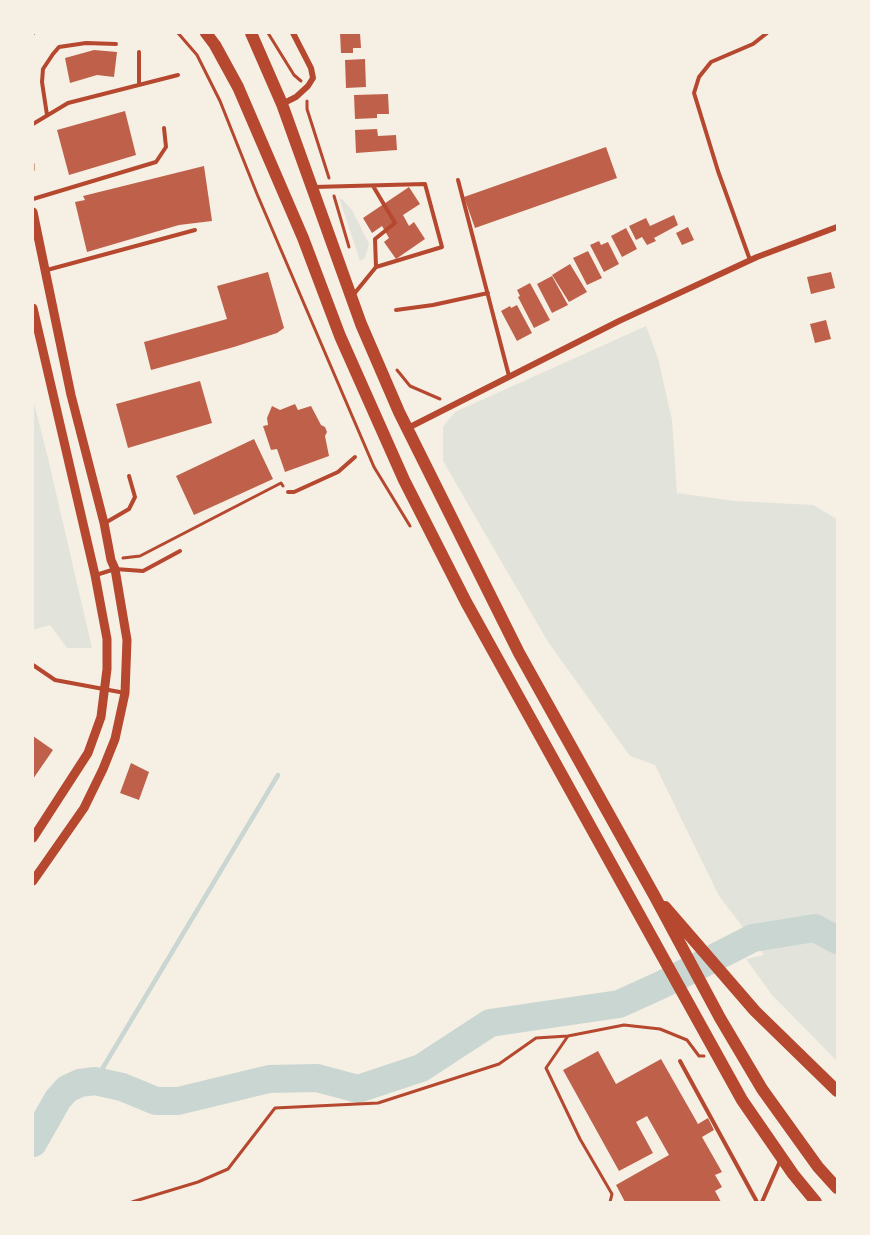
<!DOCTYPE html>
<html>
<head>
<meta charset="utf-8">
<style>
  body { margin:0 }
  #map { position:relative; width:870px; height:1235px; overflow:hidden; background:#f6efe4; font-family:Ubuntu,sans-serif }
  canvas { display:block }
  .frame { position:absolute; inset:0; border:34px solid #f6efe4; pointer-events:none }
</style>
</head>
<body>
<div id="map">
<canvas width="870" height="1235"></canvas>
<div class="frame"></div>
</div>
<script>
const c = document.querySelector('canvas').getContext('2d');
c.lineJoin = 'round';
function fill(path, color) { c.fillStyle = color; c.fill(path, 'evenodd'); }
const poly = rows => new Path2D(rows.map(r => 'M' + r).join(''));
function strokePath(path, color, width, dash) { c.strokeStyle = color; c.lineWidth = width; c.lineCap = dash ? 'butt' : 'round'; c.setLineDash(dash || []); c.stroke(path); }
const green = poly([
  [339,198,343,200,352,210,369,244,365,258,360,261],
  [646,326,658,358,672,420,677,493,735,501,813,505,837,519,837,1061,772,995,746,959,764,955,719,896,655,765,630,756,548,642,443,461,443,428,445,424,455,412],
  [33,399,48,458,92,648,67,648,50,625,33,630]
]);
const stream = poly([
  [95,1081,278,775]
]);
const river = poly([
  [33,1143,58,1099,67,1089,80,1083,95,1081,122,1087,156,1101,178,1101,269,1079,317,1078,358,1089,421,1068,490,1023,619,1004,661,985,753,938,815,928,837,940]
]);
const building = poly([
  [340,33,360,33,361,48,353,48,353,53,341,53],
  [94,50,117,52,114,77,97,75,70,83,65,58],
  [365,59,366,87,346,88,345,60],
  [388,94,389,114,377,114,377,118,355,119,354,95],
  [125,111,136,155,69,175,57,130],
  [377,129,378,136,396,135,397,150,356,153,355,130],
  [606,147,617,178,475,228,464,197],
  [204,166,212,221,179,225,87,252,75,202,85,200,83,196],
  [409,187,420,204,403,215,409,226,414,222,425,239,396,259,384,242,389,238,382,226,372,233,363,218],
  [674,215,678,225,654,238,656,241,647,245,642,237,636,240,629,226,646,218,650,226],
  [688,227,694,240,682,245,676,233],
  [626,228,637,249,622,257,611,236],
  [599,241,601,245,608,242,619,264,604,272,590,245],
  [588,251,602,278,587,285,573,258],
  [570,264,587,292,569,302,552,275],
  [268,272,284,328,277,333,234,347,151,370,144,342,227,319,217,286],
  [831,272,835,288,811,294,807,277],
  [552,276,568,305,552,313,537,284],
  [530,283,550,320,534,328,518,297,520,296,517,290],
  [517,305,532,333,517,341,501,311,510,306,511,308],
  [826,320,831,339,815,343,810,324],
  [200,381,212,423,128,448,116,404],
  [295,404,298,410,311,406,321,425,325,427,327,432,325,436,329,456,285,472,277,449,271,450,263,426,268,425,267,418,272,406,280,410],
  [254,439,273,479,194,515,176,476],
  [33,736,53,750,33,779],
  [131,763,149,772,139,800,120,793],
  [598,1051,616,1084,661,1059,698,1124,708,1118,714,1130,702,1137,722,1172,715,1175,722,1187,715,1191,721,1202,625,1202,616,1185,669,1155,647,1116,636,1122,653,1153,619,1171,563,1070]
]);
const path = poly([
  [178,33,197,55,220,101,257,194,374,467,410,526],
  [268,33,294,75,301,81],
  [33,34,34,33],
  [307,101,307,109,329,178],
  [33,164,33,170],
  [334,196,349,247],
  [397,370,410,386,440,399],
  [123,558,140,556,281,483,283,486],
  [132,1202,198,1182,228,1169,275,1108,378,1103,499,1064,536,1038,568,1036],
  [610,1202,612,1194,580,1139,546,1068,568,1036,624,1025,660,1029,687,1040,699,1056,704,1056]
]);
const service = poly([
  [139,52,139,83],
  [47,115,42,82,43,69,53,54,59,47,86,43,116,44],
  [33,124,68,103,178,75],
  [458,180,509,376],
  [373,186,395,223,375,239,376,267],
  [314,187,425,184,442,247,376,267,354,294],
  [33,199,156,162,166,147,164,128],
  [750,260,718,171,694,93,699,77,711,62,753,44,767,33],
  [47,270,195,230],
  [396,310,433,305,488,293],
  [288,492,294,492,338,472,355,457],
  [105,523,129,509,135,497,129,476],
  [96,575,115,569,143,571,180,551],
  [33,665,55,680,125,693],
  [680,1061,757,1202],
  [762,1202,780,1161]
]);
const minor = poly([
  [282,104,296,97,308,86,313,78,311,68,293,33],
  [406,429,619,321,757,257,837,227]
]);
const tertiary = poly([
  [33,212,71,395,104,523,111,560,115,569,127,640,125,693,115,739,103,769,84,808,33,881],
  [33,308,95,575,107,639,107,669,101,717,88,753,33,838]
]);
const trunk = poly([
  [206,33,215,45,238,87,303,238,340,336,404,480,466,602,742,1100,793,1174,816,1202],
  [251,33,282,104,361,324,399,412,519,653,654,895,720,1018,762,1089,818,1167,837,1188],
  [665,907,755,1011,837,1091]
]);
fill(green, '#e2e4dc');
strokePath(stream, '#c9d6d2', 4.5);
strokePath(river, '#c9d6d2', 28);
fill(building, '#bf614a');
strokePath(path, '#b5482f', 3);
strokePath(service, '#b5482f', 4);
strokePath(minor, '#b5482f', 6);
strokePath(tertiary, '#b5482f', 9);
strokePath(trunk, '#b5482f', 12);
</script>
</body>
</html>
